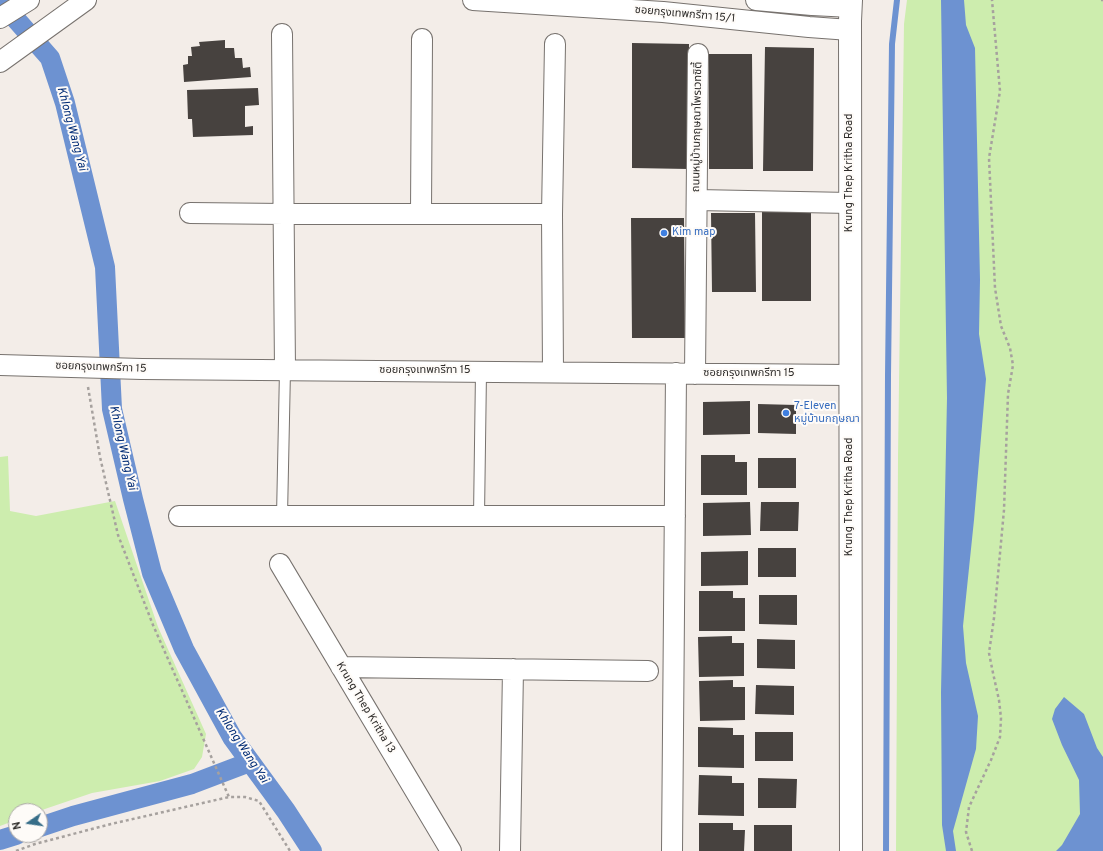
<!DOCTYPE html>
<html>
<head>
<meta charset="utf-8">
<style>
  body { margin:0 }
  #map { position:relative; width:1103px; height:851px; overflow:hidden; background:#f3ede8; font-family:Overpass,sans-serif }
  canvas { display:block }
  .north { position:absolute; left:8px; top:803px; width:40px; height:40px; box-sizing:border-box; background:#fefbf8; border:1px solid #aba8a6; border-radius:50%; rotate:257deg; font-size:11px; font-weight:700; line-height:16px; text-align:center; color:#2e2c2a }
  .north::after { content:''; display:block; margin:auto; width:14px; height:18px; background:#366d88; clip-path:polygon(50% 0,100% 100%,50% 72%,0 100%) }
</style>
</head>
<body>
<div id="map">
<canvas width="1103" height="851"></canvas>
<div class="north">N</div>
</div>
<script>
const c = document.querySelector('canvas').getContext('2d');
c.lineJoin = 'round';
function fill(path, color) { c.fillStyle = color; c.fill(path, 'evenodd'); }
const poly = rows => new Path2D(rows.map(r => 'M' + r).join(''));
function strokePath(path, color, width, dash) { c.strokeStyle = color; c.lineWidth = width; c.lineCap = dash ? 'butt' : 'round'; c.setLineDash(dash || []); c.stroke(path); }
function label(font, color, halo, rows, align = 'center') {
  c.font = font + ' Overpass,"Noto Sans Thai",sans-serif'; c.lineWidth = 4; c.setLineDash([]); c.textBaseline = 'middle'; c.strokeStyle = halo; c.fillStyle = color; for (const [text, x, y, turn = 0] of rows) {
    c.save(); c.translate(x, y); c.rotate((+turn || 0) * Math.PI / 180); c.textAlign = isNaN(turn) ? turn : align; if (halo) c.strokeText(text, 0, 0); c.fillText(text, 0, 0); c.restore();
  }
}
const green = poly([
  [907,0,1103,0,1103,851,896,851,898,456,904,24],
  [8,456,10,511,36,516,115,501,158,627,206,734,202,757,194,769,160,781,92,793,39,811,16,811,16,820,0,826,0,457]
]);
const water = poly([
  [941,0,964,0,966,25,975,48,980,280,979,334,986,379,974,520,963,626,966,663,978,716,976,749,953,831,956,851,946,851,942,825,941,692,947,398],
  [1064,697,1084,714,1097,748,1103,757,1103,851,1056,851,1062,845,1080,814,1079,780,1062,745,1052,719,1055,709]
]);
const stream = poly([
  [886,851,888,375,892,44,897,0]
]);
const canal = poly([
  [0,1,50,58,65,103,105,267,112,409,133,499,152,573,184,649,232,737,286,811,312,851],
  [40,827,73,816,192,784,250,762],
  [0,840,16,835]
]);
const building = poly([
  [225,40,225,48,234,48,235,58,242,58,243,68,250,67,251,77,184,82,183,65,188,64,188,56,192,56,191,47,200,46,199,42],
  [632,43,689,44,688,169,632,168],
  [765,47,814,48,813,171,763,171],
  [709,54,752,54,753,169,709,169],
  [258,88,259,105,245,106,245,127,253,126,253,135,193,137,192,119,188,119,187,90],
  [762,210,811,211,811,301,762,301],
  [711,213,755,213,756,292,712,292],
  [631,218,684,218,685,338,632,338],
  [750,401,750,434,703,435,703,402],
  [758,404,796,405,796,434,758,433],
  [701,455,735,455,735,462,747,462,747,495,701,495],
  [758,458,796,458,796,488,758,488],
  [750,502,751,535,703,536,703,503],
  [761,502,799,502,798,531,760,531],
  [758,548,796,548,796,577,758,577],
  [748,551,748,585,701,586,701,552],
  [699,591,733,591,733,598,745,598,745,631,699,631],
  [759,595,797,595,797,625,759,624],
  [732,636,732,643,744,643,744,676,699,677,698,637],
  [757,639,795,640,795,669,757,668],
  [733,680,733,687,745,687,745,720,700,721,699,681],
  [756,685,794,686,794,715,755,714],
  [698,727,733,728,733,735,744,735,744,768,698,767],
  [755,732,793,732,793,761,755,761],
  [699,775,732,776,732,783,744,783,744,816,698,815],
  [758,778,797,779,796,808,758,808],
  [699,823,733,823,733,830,745,830,744,851,699,851],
  [754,825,792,825,792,851,754,851]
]);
const path = poly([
  [1101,0,1103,0],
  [88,387,100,457,118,535,153,625,229,797],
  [16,851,35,844,111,824,229,797,245,797,259,801,290,851],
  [972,851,966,832,969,807,991,760,1000,737,1001,718,999,700,993,673,989,653,994,618,1004,510,1008,394,1013,365,1010,348,1001,326,995,288,989,158,1000,91,992,0]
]);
const lane = poly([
  [282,516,285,370],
  [479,516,481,372]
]);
const street = poly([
  [473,0,663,12,809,27,850,30],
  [756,0,812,5,851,7],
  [0,18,29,0],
  [282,34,285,370],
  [0,62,86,0],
  [697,200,850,203],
  [190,213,284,214,552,214],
  [421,213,422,39],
  [0,365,142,369,850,375],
  [553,372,552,214,555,44],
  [695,374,698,54],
  [179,516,675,516],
  [280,564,451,851],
  [341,667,648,671],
  [510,851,513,669],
  [672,851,676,373]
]);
const secondary = poly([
  [851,851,850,21,851,0]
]);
const markers = [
  [664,233,4,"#3f7fe0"],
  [786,413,4,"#3f7fe0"]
];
const streetNames = [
  ["ซอยกรุงเทพกรีฑา 15/1",685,15,5],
  ["ถนนหมู่บ้านกฤษณาไพรเวทซิตี้",698,127,-89],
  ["Krung Thep Kritha Road",850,173,-90],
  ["ซอยกรุงเทพกรีฑา 15",101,368,2],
  ["ซอยกรุงเทพกรีฑา 15",425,371],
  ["ซอยกรุงเทพกรีฑา 15",749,374],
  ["Krung Thep Kritha Road",850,497,-90],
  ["Krung Thep Kritha 13",365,708,59]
];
const shopNames = [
  ["Kim map",672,233],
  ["7-Eleven",794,407],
  ["หมู่บ้านกฤษณา",794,420]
];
const waterNames = [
  ["Khlong Wang Yai",71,129,75],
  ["Khlong Wang Yai",122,448,77],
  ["Khlong Wang Yai",241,746,57]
];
fill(green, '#cdedae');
fill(water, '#6d92d1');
strokePath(stream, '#6d92d1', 6);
strokePath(canal, '#6d92d1', 20);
fill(building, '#47423f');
strokePath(lane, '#77726e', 12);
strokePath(street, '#77726e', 22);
strokePath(secondary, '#77726e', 24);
strokePath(path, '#a6a19e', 2.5, [3, 3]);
strokePath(lane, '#fff', 10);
strokePath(street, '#fff', 20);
strokePath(secondary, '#fff', 22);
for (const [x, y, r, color] of markers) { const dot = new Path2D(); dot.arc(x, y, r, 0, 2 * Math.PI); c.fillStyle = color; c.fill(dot); strokePath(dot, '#fefbf8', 1.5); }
label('11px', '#2e2c2a', '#fefbf8', streetNames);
label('11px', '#366cbe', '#fefbf8', shopNames, 'left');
label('italic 12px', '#012b75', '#fefbf8', waterNames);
</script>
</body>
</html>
